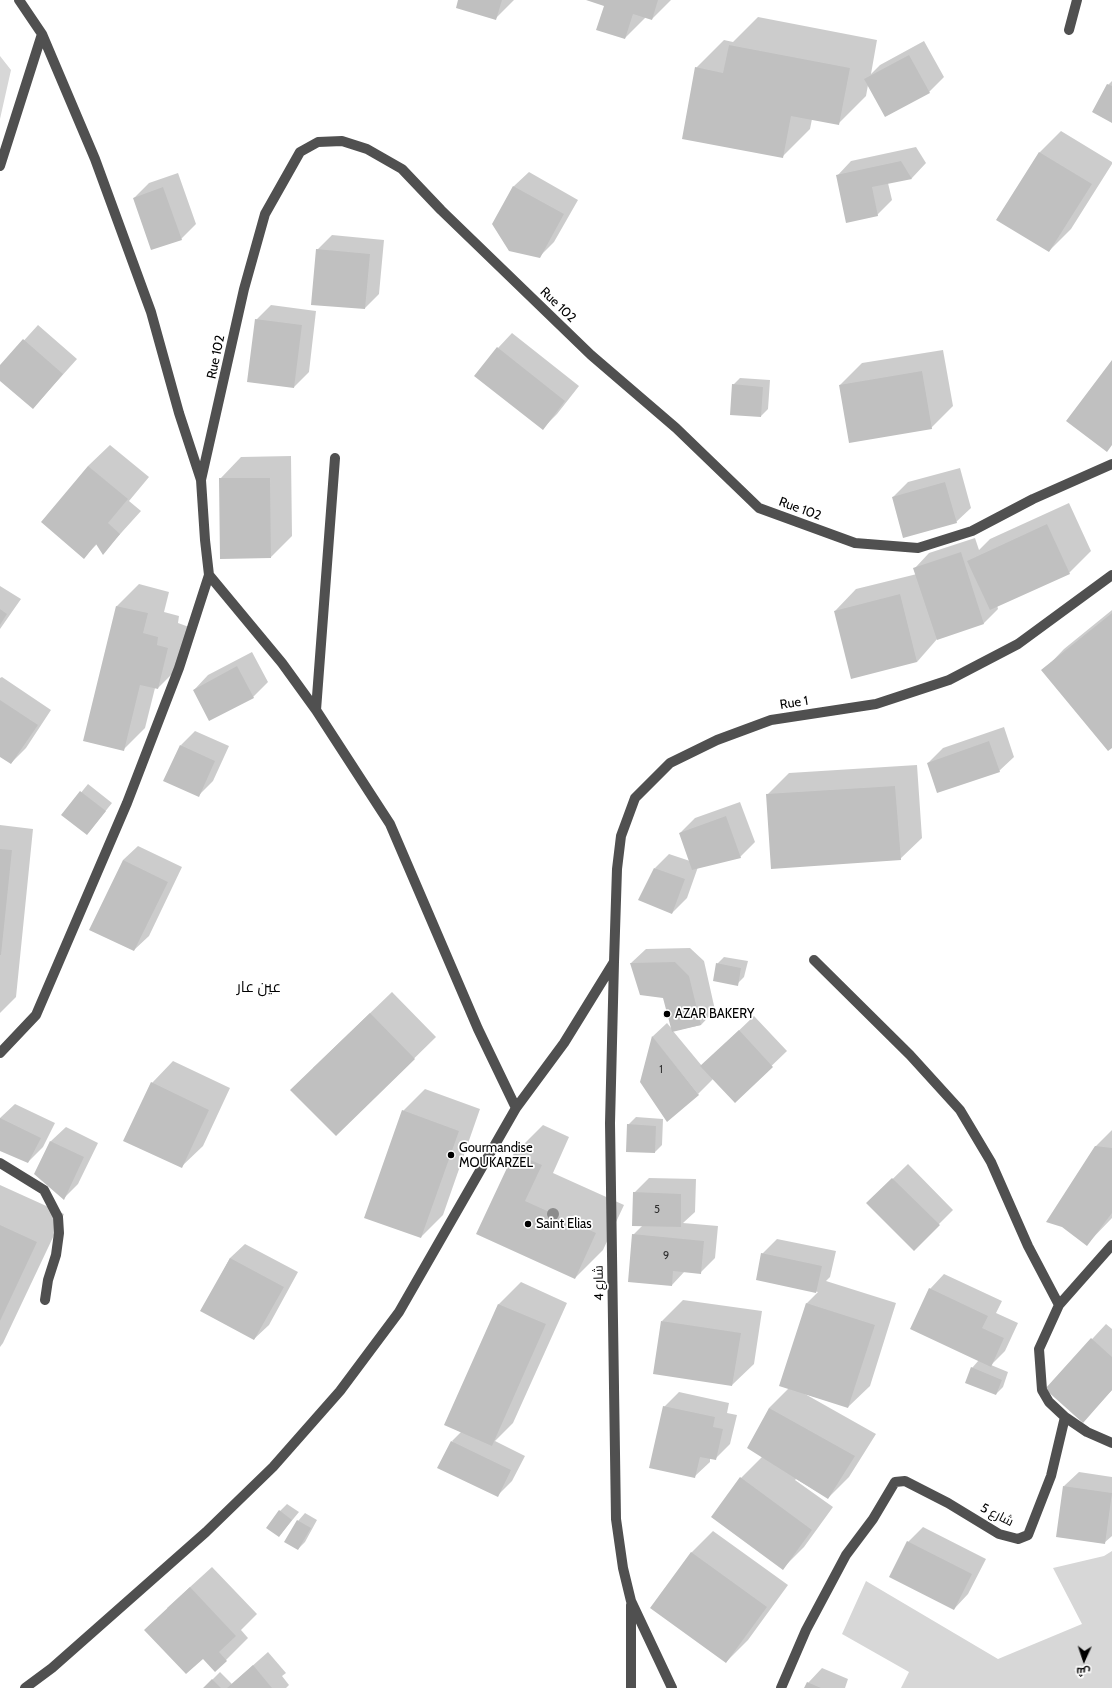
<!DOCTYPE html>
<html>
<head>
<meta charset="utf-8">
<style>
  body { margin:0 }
  #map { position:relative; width:1112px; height:1688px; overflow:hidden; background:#fff; font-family:Cabin,Cairo,sans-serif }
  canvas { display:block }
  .north { position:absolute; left:1064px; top:1640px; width:40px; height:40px; -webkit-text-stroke:3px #fff; paint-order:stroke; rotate:183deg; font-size:11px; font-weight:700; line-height:16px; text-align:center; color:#000 }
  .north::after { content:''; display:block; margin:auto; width:14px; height:18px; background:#000; clip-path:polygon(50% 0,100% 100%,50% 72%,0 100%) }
</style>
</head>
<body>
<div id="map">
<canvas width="1112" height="1688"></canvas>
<div class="north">ش</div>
</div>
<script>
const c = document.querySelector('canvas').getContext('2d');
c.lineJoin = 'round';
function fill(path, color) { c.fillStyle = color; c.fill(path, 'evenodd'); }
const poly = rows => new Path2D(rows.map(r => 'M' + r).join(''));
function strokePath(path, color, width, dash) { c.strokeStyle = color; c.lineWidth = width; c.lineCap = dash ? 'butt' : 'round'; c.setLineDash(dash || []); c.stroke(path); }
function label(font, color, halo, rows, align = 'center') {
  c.font = font + ' Cabin,Cairo,sans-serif'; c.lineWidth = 3.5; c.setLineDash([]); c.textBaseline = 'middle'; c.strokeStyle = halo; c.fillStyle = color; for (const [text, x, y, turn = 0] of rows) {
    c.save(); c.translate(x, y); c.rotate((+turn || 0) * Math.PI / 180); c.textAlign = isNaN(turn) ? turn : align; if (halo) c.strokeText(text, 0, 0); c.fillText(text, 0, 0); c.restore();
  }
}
const green = poly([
  [0,56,11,70,0,119],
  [1112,1551,1112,1688,901,1688,909,1672,842,1634,866,1581,998,1659,1082,1624,1053,1568,1104,1556]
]);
const shadow = poly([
  [460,0,514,0,495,19],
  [588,0,671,0,652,19,646,17,625,38,605,5],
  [758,17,877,40,871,74,880,65,924,41,944,77,929,92,886,116,868,85,866,96,838,124,812,119,810,129,782,157,696,68,724,40,733,42],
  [1112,81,1112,121,1108,85],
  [1061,131,1112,162,1112,164,1071,229,1049,251,998,219,1040,152],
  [916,147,926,163,912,178,888,183,892,200,877,215,837,176,851,161],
  [529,172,578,200,554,242,539,257,493,224,514,186],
  [178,173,196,224,181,239,134,198,149,183],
  [332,235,384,240,379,294,365,308,317,250],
  [271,305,316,311,309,372,294,387,256,320],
  [38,325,77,359,33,408,0,380,0,367],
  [512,333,579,386,557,414,543,428,498,348],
  [943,350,953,406,931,428,840,385,862,363],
  [740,378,770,380,768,409,761,416,733,385],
  [110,445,149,477,129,501,141,511,103,553,97,544,84,557,88,466],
  [291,456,292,536,271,557,220,479,241,457],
  [960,468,971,508,956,522,893,497,908,482],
  [1069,503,1091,551,1069,573,997,605,998,609,984,623,938,638,917,662,835,611,856,589,917,574,915,568,929,553,975,538,979,550,990,539],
  [139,584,169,592,164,612,179,616,178,623,189,627,179,667,158,688,155,688,145,728,123,750,84,740,117,606],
  [0,586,21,599,0,629],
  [1112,610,1112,746,1043,671,1064,649],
  [252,652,268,682,253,697,194,690,208,675],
  [2,677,51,710,26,748,11,763,0,755,0,678],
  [1004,727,1014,757,999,771,928,763,943,748],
  [195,731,229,746,213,781,198,796,181,745],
  [917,765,922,838,900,859,767,795,789,773],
  [88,784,112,803,87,834,63,815],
  [740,802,755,842,740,857,698,867,687,898,672,913,655,868,669,854,690,861,680,833,695,818],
  [0,825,33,829,16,997,0,1013],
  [138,846,182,867,149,936,134,950,123,860],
  [690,948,704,961,715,1010,701,1025,673,1031,702,1066,754,1016,787,1051,735,1101,713,1079,698,1094,652,1037,667,1023,672,1029,664,997,631,963,646,949],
  [724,957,748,961,744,977,737,984,717,964],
  [392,992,436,1037,336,1135,313,1068],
  [173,1061,230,1088,203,1146,181,1167,152,1083],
  [425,1089,480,1109,443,1215,421,1237,403,1111],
  [15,1104,55,1123,43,1147,28,1162,0,1150,0,1118],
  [636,1117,663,1119,662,1145,655,1152,628,1125],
  [543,1125,569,1137,553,1173,624,1205,603,1250,575,1278,478,1233,515,1153],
  [66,1127,98,1143,78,1184,64,1198,36,1174,51,1141],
  [1112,1130,1112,1218,1087,1244,1096,1146],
  [908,1164,953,1210,914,1249,868,1203],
  [649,1178,696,1179,695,1212,683,1223,718,1226,715,1258,700,1273,685,1271,672,1285,633,1235,643,1225,634,1193],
  [0,1185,64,1214,3,1343,0,1347],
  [777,1239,836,1251,830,1277,826,1281,896,1303,870,1386,848,1407,805,1394,876,1434,849,1477,828,1498,796,1479,795,1480,833,1507,804,1547,783,1568,712,1517,741,1478,762,1457,769,1408,789,1388,807,1303,818,1292,757,1279,762,1254],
  [245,1244,298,1272,269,1325,254,1339,202,1311,230,1258],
  [944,1274,1002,1301,996,1313,1018,1323,1005,1351,991,1365,1008,1372,1003,1387,996,1394,972,1368,979,1360,930,1289],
  [521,1282,567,1303,513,1423,495,1441,525,1456,512,1481,497,1496,452,1441,461,1432,446,1425,499,1304],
  [683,1300,762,1311,754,1364,732,1385,662,1321],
  [1106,1324,1112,1329,1112,1390,1083,1421,1046,1389],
  [679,1392,729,1403,727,1413,737,1415,730,1444,715,1459,710,1458,710,1462,695,1476,664,1407],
  [1079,1472,1112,1477,1112,1536,1104,1543,1064,1486],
  [287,1504,299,1512,279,1536,280,1511],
  [305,1513,317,1520,305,1542,298,1549,298,1521],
  [923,1527,986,1559,968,1594,954,1609,908,1542],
  [713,1531,788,1585,748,1640,726,1662,691,1553],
  [212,1567,257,1614,241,1630,248,1638,215,1671,167,1608],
  [268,1652,286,1673,282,1676,289,1685,286,1688,204,1688,220,1672,232,1684],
  [822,1668,848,1679,845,1688,806,1688,808,1683]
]);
const building = poly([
  [458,0,502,0,496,20,456,8],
  [586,0,658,0,652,20,633,14,625,39,596,30,604,6],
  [729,45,850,68,839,125,791,116,783,158,682,139,695,67,723,73],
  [909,55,930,93,885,117,864,79],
  [1107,84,1112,86,1112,123,1092,112],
  [1039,152,1092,184,1049,252,996,220],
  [901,161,912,179,872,187,878,216,846,223,836,175],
  [513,186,564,214,540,258,509,251,492,224],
  [163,187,182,240,151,250,133,198],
  [316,249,370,254,365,309,311,305],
  [255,319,302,325,294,388,247,382],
  [23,339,63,374,33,409,0,381,0,365],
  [497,347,565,401,543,430,474,376],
  [1112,360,1112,445,1107,452,1066,421],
  [922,371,932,429,849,443,839,385],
  [732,384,763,387,761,417,730,415],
  [88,466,128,499,108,523,120,534,103,555,96,544,84,559,41,522],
  [219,478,270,478,271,558,220,559],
  [945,482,957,523,903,538,892,497],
  [1047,524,1070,574,990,610,967,561],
  [961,552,984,624,937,640,913,568],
  [900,594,917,662,851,679,834,611],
  [116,606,148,613,143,633,158,637,157,645,168,648,158,689,140,685,124,751,83,741],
  [0,609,7,614,0,625],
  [1112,613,1112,748,1108,751,1041,670],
  [237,666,254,698,209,721,193,690],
  [0,700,38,725,11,764,0,757],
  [989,741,1000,772,937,793,927,763],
  [180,745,215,761,199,797,163,781],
  [895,786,901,860,771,869,766,794],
  [80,791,106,811,87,835,61,815],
  [726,816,741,858,692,870,679,833],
  [0,849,12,850,1,955,0,955],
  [123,860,168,882,134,951,89,930],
  [654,868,685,879,672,914,638,900],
  [675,962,689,976,701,1025,672,1032,663,998,640,995,630,963],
  [716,963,741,968,738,986,713,981],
  [370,1013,415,1059,336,1136,290,1090],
  [739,1030,773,1067,735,1103,700,1066],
  [652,1036,699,1095,667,1122,640,1082],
  [151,1082,209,1110,182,1168,123,1141],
  [402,1110,459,1131,421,1238,364,1218],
  [0,1118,41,1138,28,1163,0,1151],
  [627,1124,656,1126,655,1153,626,1152],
  [50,1141,84,1157,64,1200,34,1174],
  [1095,1146,1112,1148,1112,1213,1087,1246,1062,1227,1046,1222],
  [514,1153,542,1165,525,1201,596,1233,575,1279,476,1234],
  [892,1178,940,1225,914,1251,866,1203],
  [633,1192,681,1194,681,1227,632,1226],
  [0,1225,37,1242,0,1321],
  [632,1234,704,1241,701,1274,673,1271,672,1286,628,1282],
  [761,1253,822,1266,816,1293,756,1280],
  [230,1258,284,1287,254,1340,200,1311],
  [929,1288,988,1316,982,1328,1004,1338,991,1367,910,1329],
  [806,1303,875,1325,848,1408,779,1386],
  [498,1304,546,1324,492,1446,444,1425],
  [661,1321,741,1333,732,1386,653,1374],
  [1091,1338,1112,1357,1112,1390,1083,1423,1045,1389],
  [971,1367,1002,1380,996,1395,965,1383],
  [663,1406,715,1417,713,1427,723,1429,716,1460,700,1457,695,1478,649,1468],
  [769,1408,855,1456,828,1499,747,1448],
  [451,1441,511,1470,498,1497,437,1468],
  [740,1477,812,1530,783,1570,711,1517],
  [1063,1486,1112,1493,1105,1544,1056,1537],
  [279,1510,292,1520,279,1537,266,1528],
  [297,1520,311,1528,298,1550,284,1542],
  [907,1541,972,1574,954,1610,889,1577],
  [691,1552,767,1607,726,1663,650,1608],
  [190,1587,236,1636,219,1652,227,1661,215,1672,203,1659,186,1674,144,1630],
  [253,1665,272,1688,227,1688],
  [212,1679,221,1688,203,1688],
  [807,1682,821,1688,804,1688]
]);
const minor = poly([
  [19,0,42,34,95,159,151,312,179,413,201,480,205,540,209,575,282,663,316,710,390,824,478,1029,516,1108],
  [1069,30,1077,0],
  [0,166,42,34],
  [201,480,244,289,265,214,300,152,318,142,342,141,367,149,402,169,441,210,591,355,676,428,759,508,855,543,918,548,972,531,1033,499,1112,464],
  [316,710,335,458],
  [814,960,910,1055,960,1110,991,1162,1028,1246,1059,1305],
  [0,1053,36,1015,127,803,179,668,209,575],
  [0,1163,44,1190,58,1217,59,1233,56,1255,48,1280,45,1300],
  [1065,1417,1087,1432,1112,1443],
  [631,1605,631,1688],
  [25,1688,52,1668,206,1532,273,1467,340,1391,399,1312,516,1108,564,1043,614,962],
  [672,1688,631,1601,623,1568,616,1519,610,1123,614,962,617,869,621,836,635,798,670,763,717,740,771,720,876,704,949,680,1018,644,1112,575],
  [781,1688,806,1630,846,1555,873,1519,895,1482,905,1481,948,1503,999,1534,1018,1539,1028,1535,1051,1476,1065,1417,1049,1402,1042,1390,1039,1349,1059,1305,1112,1245]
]);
const trees = [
  [553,1214]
];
const markers = [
  [667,1014,4,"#000"],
  [451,1155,4,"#000"],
  [528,1224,4,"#000"]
];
const numberNames = [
  ["1",661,1070],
  ["5",657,1210],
  ["9",666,1256]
];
const streetNames = [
  ["Rue 102",558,305,44],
  ["Rue 102",216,357,-78],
  ["Rue 102",800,509,20],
  ["Rue 1",794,703,-9],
  ["شارع 4",599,1283,-91],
  ["شارع 5",997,1515,27]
];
const poiNames = [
  ["AZAR BAKERY",675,1014],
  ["Gourmandise",459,1148],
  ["MOUKARZEL",459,1163],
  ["Saint Elias",536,1224]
];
const quarterNames = [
  ["عين عار",259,988]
];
fill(green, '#d7d7d7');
fill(shadow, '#0003');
fill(building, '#c0c0c0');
strokePath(minor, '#505050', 10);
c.fillStyle = '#8c8c8c';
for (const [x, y] of trees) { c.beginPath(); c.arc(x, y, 6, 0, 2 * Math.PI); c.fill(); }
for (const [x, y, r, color] of markers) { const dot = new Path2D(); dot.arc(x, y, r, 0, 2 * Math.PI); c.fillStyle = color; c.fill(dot); strokePath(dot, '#fff', 1.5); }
label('11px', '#303030', null, numberNames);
label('13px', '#000', '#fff', streetNames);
label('13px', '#000', '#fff', poiNames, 'left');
label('15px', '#000', '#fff', quarterNames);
</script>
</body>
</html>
